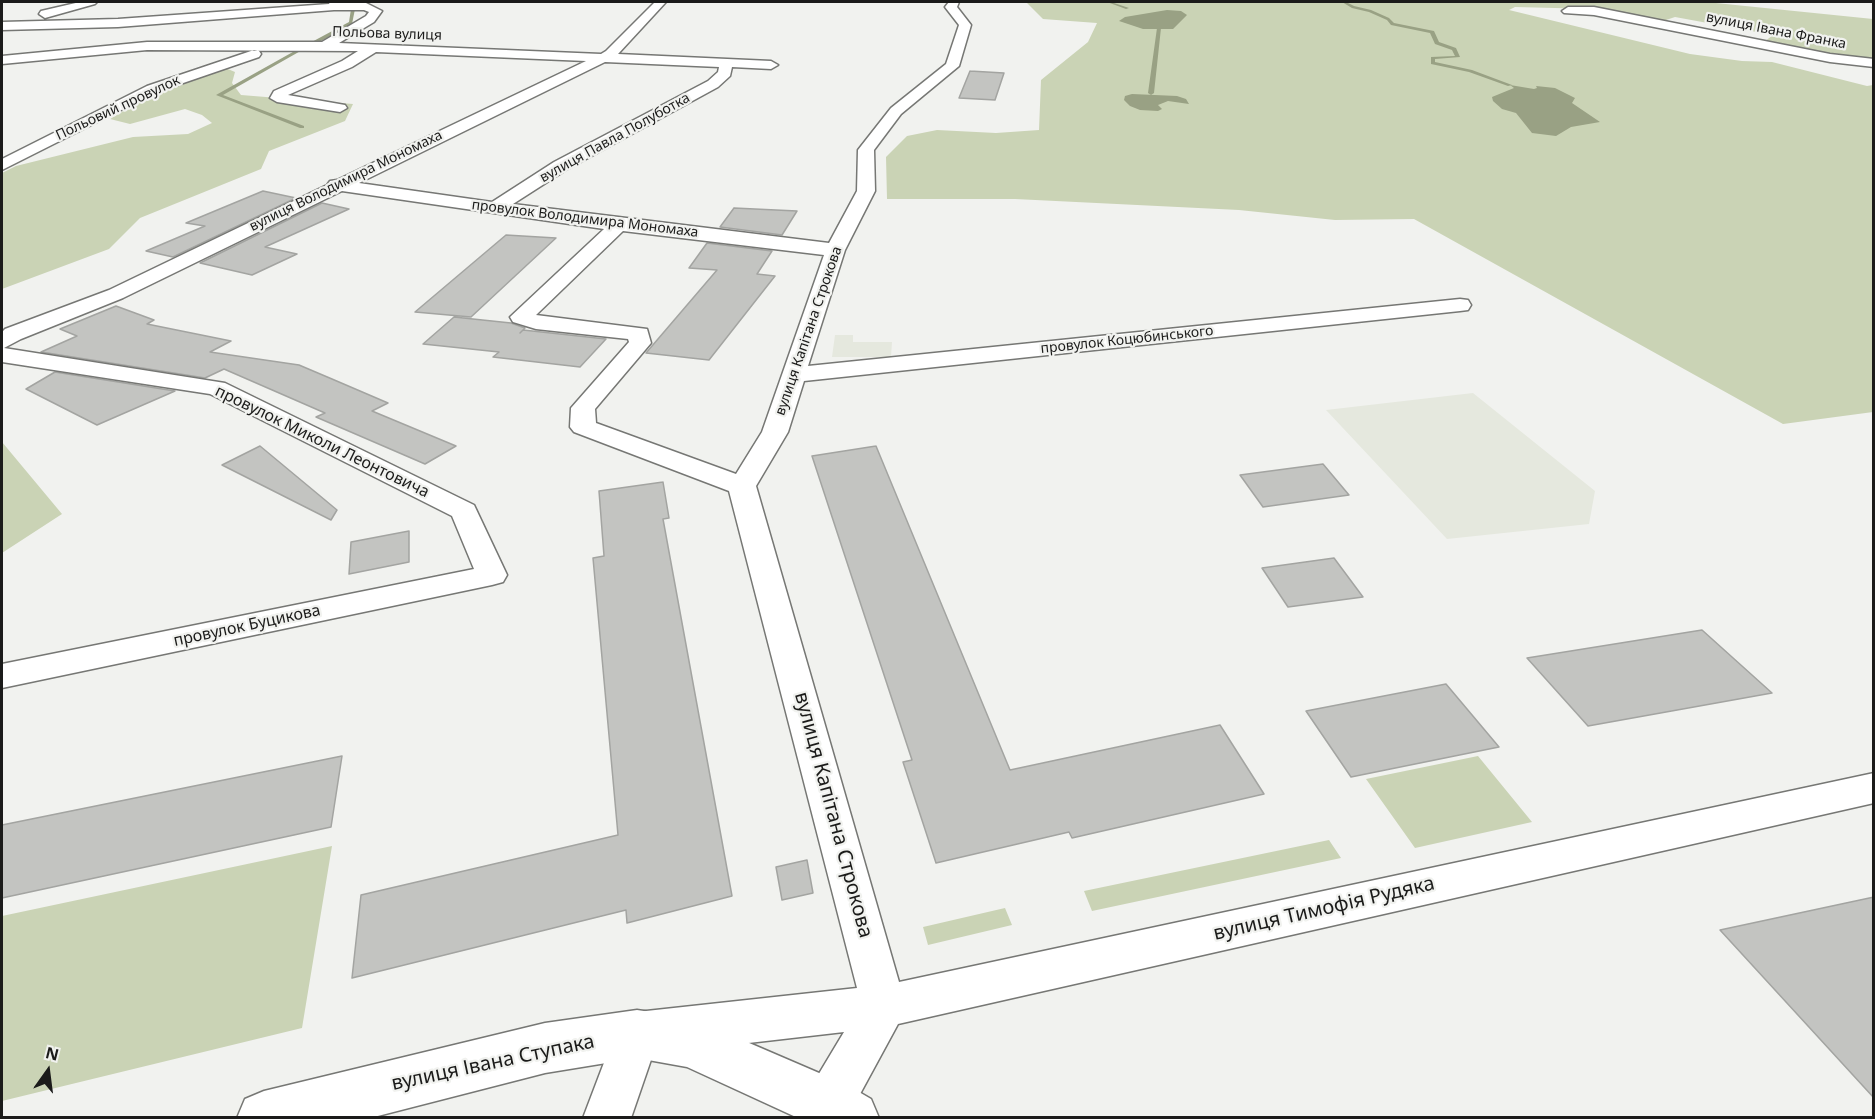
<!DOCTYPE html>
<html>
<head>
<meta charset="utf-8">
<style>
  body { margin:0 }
  #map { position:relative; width:1875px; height:1119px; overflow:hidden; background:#f1f2ef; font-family:"Noto Sans",sans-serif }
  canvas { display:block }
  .frame { position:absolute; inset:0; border:3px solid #1b1b1a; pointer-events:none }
  .north { position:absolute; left:18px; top:1041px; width:60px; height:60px; -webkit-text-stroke:4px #f1f2ef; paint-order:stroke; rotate:14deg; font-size:16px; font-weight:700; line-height:24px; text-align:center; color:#1b1b1a }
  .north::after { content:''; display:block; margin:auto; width:21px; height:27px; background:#1b1b1a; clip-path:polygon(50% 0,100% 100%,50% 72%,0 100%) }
</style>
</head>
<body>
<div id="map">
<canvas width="1875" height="1119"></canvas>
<div class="frame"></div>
<div class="north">N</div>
</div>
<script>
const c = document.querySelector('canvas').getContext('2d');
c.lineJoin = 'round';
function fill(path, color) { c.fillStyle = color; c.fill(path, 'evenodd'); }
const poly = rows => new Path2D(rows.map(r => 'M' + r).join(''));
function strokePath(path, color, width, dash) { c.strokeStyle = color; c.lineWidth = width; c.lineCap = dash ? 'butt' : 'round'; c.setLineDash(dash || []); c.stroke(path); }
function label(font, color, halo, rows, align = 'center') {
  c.font = font + ' "Noto Sans",sans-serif'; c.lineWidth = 4.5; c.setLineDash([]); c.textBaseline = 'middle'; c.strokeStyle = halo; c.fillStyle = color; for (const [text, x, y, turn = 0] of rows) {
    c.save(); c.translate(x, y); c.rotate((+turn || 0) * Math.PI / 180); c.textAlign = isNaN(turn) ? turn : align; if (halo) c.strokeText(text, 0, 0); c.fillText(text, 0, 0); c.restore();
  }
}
const built = poly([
  [835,335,853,335,853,342,892,342,891,357,832,357],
  [1473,393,1595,491,1589,524,1447,539,1326,410]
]);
const green = poly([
  [1026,2,1706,2,1873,19,1873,61,1764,42,1773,35,1675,17,1660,22,1595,9,1515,7,1509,10,1690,54,1742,61,1772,62,1867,86,1873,85,1873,412,1783,424,1414,219,1335,220,1239,210,1015,199,887,199,886,157,907,136,937,130,996,133,1039,130,1041,80,1088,42,1097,23,1043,19],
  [223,67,235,72,232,83,241,95,353,104,345,121,269,151,261,169,140,218,109,249,2,289,2,173,16,166,133,137,188,134,212,123,202,115,185,109,130,124,110,119,155,92],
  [2,442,62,514,2,553],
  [1478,756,1532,822,1415,848,1366,779],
  [1329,840,1341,858,1092,911,1084,891],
  [332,846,302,1028,2,1101,2,916],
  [1005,908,1012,925,928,945,923,927]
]);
const water = poly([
  [1167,10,1181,11,1187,15,1173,29,1143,29,1119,21,1125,17],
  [1510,85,1534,89,1537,88,1536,86,1555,88,1575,98,1572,103,1600,122,1571,127,1556,136,1532,133,1516,113,1502,109,1493,101,1492,97,1514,88],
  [1132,94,1177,96,1186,99,1189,104,1168,101,1158,105,1162,109,1158,111,1140,110,1130,106,1124,100,1125,96]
]);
const stream = poly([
  [1107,2,1111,2,1129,8,1126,9,1107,2],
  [1342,2,1346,2,1354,6,1371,10,1389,18,1394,23,1434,31,1439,42,1456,48,1460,57,1435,59,1435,62,1472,70,1512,85,1508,86,1469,72,1431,64,1431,57,1455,56,1452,50,1435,44,1430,33,1391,25,1387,20,1369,12,1352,8,1342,2],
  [353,8,355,9,352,24,312,46,308,46,308,44,349,22,351,9,353,8],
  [1159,27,1161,28,1154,93,1151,95,1148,93,1157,28,1159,27],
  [300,48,304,49,223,95,304,126,304,128,300,128,216,95,300,48]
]);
const building = poly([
  [970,71,1004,73,995,100,959,98,970,71],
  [263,191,296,198,173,257,146,251,205,226,186,223,263,191],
  [322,203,349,209,265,247,297,254,252,275,200,263,322,203],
  [734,208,797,211,782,235,720,227,734,208],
  [506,235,556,238,471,317,415,312,506,235],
  [707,243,772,251,757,274,775,276,709,360,646,353,717,270,689,268,707,243],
  [116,306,154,320,147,324,231,341,210,352,299,365,332,379,388,403,372,411,456,446,425,464,316,417,325,413,224,369,205,378,41,352,77,336,60,329,116,306],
  [454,317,511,323,525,328,520,333,523,330,606,339,580,367,493,357,499,352,423,344,454,317],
  [55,372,175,391,97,425,26,389,55,372],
  [260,446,337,510,331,520,222,465,260,446],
  [876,446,1010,770,1220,725,1264,794,1072,838,1069,832,936,863,903,762,912,760,812,456,876,446],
  [1323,464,1349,495,1263,507,1240,475,1323,464],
  [663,482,669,518,663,519,732,896,627,923,626,910,352,978,361,895,618,835,593,558,604,556,599,491,663,482],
  [409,531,409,562,349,574,351,542,409,531],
  [1334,558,1363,597,1288,607,1262,568,1334,558],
  [1702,630,1772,693,1588,726,1527,658,1702,630],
  [1446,684,1499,747,1351,777,1306,711,1446,684],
  [342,756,331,827,2,898,2,825,342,756],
  [807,860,813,893,782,900,776,867,807,860],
  [1874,897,1874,1098,1720,930,1874,897]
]);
const street = poly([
  [80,2,97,2,95,4,45,18,39,14,41,11,80,2],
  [330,2,366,3,382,11,374,22,339,43,601,54,606,51,655,2,666,2,618,54,771,61,778,65,771,69,732,67,730,76,718,87,566,170,513,204,829,243,857,191,858,150,891,108,946,64,959,25,945,7,949,2,959,2,957,7,971,25,959,66,901,114,874,150,875,191,845,250,808,366,1460,299,1468,300,1471,305,1468,310,1460,311,804,381,788,432,756,486,899,982,1874,773,1874,803,898,1024,847,1118,810,1118,804,1104,811,1087,844,1032,653,1054,631,1118,583,1118,621,1018,637,1012,857,988,729,491,574,432,570,427,571,408,629,342,628,339,536,329,513,322,510,317,604,229,342,191,123,298,21,339,4,348,225,383,474,505,507,575,503,582,492,585,2,688,2,664,474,569,452,516,210,394,2,362,2,332,5,329,109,290,327,185,330,181,337,180,586,61,376,52,352,67,288,95,345,105,347,108,340,112,277,102,270,98,274,91,342,61,358,51,147,50,2,64,2,56,147,42,322,42,366,16,369,12,364,10,334,10,118,27,2,30,2,22,118,19,329,4,330,2],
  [605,62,719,67,718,72,708,81,554,162,492,202,359,183,605,62],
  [623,231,824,255,762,432,736,474,596,423,595,409,651,343,647,329,536,315,623,231],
  [1568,7,1594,7,1830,54,1874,59,1874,67,1830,62,1594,15,1564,13,1562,11,1568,7],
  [254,50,259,51,261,54,259,57,157,92,2,170,2,159,147,86,254,50]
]);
const secondary = poly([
  [637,1010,691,1018,847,1085,871,1099,879,1118,798,1118,687,1067,637,1058,545,1073,370,1118,237,1118,245,1099,264,1091,545,1023,637,1010]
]);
const farStreetnames = [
  ["вулиця Івана Франка",1776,31,11],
  ["Польова вулиця",387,34,2],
  ["Польовий провулок",118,108,-25],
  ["вулиця Павла Полуботка",615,138,-29],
  ["вулиця Володимира Мономаха",346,181,-26],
  ["провулок Володимира Мономаха",585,219,7],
  ["вулиця Капітана Строкова",809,331,-71],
  ["провулок Коцюбинського",1127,340,-6]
];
const streetNames = [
  ["провулок Миколи Леонтовича",322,442,26],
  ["провулок Буцикова",247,626,-12]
];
const nearStreetnames = [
  ["вулиця Капітана Строкова",833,815,75],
  ["вулиця Тимофія Рудяка",1324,909,-13],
  ["вулиця Івана Ступака",493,1063,-12]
];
fill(built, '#e5e8de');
fill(green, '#cad3b5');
fill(water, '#99a184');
fill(stream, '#99a184');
fill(building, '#c3c4c1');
strokePath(building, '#a3a4a1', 1.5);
strokePath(street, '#767774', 3);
strokePath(secondary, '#767774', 3);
fill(street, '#fff');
fill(secondary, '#fff');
label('14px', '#1b1b1a', '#f1f2ef', farStreetnames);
label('16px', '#1b1b1a', '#f1f2ef', streetNames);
label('20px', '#1b1b1a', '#f1f2ef', nearStreetnames);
</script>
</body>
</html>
